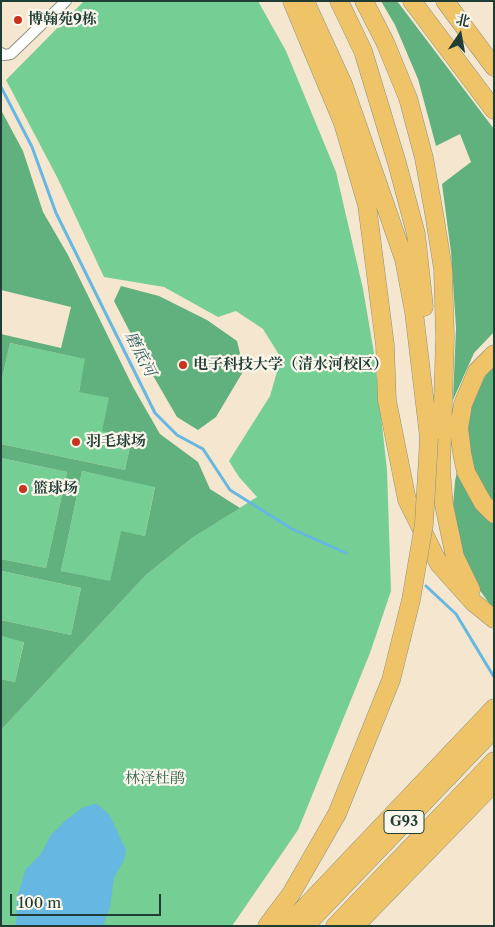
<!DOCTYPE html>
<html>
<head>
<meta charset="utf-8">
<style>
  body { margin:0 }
  #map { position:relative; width:495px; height:927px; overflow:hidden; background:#f5e7cf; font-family:"Libre Caslon Text","Noto Serif SC",serif }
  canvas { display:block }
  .frame { position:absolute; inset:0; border:2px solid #1f3d34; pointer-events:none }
  .north { position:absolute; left:435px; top:10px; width:50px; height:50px; -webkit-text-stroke:4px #fbf7ec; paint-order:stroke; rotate:12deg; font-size:14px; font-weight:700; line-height:20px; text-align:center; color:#1f3d34 }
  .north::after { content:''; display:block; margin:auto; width:18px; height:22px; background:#1f3d34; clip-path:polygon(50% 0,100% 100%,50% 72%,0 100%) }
  .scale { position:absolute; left:10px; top:894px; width:151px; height:22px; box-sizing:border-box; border:2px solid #1f3d34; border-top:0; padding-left:6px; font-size:15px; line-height:18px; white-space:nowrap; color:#1f3d34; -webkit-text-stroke:4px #fbf7ec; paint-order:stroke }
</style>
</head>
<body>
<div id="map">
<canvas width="495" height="927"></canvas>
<div class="frame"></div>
<div class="north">北</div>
<div class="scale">100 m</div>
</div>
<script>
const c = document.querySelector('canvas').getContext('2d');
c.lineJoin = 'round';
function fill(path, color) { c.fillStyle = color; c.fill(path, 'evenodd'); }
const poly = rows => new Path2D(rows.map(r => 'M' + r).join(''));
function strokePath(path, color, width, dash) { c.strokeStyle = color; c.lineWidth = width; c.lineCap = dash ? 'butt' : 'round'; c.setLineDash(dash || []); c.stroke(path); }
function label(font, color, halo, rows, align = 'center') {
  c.font = font + ' "Libre Caslon Text","Noto Serif SC",serif'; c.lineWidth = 4.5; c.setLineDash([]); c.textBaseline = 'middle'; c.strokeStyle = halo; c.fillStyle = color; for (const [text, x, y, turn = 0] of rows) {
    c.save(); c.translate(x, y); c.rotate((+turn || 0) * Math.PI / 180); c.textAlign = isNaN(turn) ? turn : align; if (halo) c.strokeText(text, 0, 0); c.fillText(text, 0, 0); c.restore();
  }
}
const green = poly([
  [84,1,258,1,286,51,336,172,363,289,374,353,387,470,391,591,370,653,298,830,232,926,1,926,1,730,146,575,192,538,257,497,239,477,229,461,270,396,281,358,263,329,236,311,218,317,164,287,104,277,58,179,6,80],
  [10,343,86,359,79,391,109,398,132,437,125,470,1,444,1,383],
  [1,458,67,472,46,568,1,559],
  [82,471,155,486,145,536,121,532,110,582,61,571],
  [2,571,81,588,71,635,1,620],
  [1,636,24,641,15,682,1,679]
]);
const forest = poly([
  [381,1,397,1,494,129,494,332,474,353,453,400,456,328,451,252,442,184,471,162,460,134,436,146,418,79,395,25],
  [1,110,23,151,43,212,68,255,133,387,160,434,198,462,210,489,240,508,192,538,146,575,1,730,1,679,15,682,24,642,1,636,1,620,71,635,81,588,2,571,1,572,1,559,46,568,67,472,1,458,1,444,125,470,132,437,102,431,109,398,79,392,85,359,10,343,1,383,1,334,61,348,71,307,1,290],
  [82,471,155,487,145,536,121,531,110,581,61,571],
  [121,286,159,296,207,320,237,341,244,370,216,417,198,430,177,417,148,367,114,301],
  [494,364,494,610,471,578,452,519,455,481,471,407,477,388]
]);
const water = poly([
  [94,804,99,805,110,816,126,850,124,860,114,878,110,907,103,926,16,926,18,894,26,869,41,854,51,835,65,821,82,808]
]);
const stream = poly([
  [1,87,32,147,56,213,155,413,177,435,203,449,230,490,292,529,346,553],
  [426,586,456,614,494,677]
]);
const street = poly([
  [1,53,4,55,11,54,66,1]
]);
const highway = poly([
  [292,1,343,123,367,205,385,345,387,400,407,500,439,564,473,602,494,619],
  [305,1,343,84,404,259,414,312,429,438],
  [339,1,363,51,397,163,416,234,424,307],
  [364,1,385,42,408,98,424,158,434,213,443,269,445,337,441,471,444,505,455,557,471,590],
  [412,1,494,110],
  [445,1,494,67],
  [494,354,477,371,463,404,459,428,462,453,466,472,483,503,494,514],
  [267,926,291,894,337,814,391,680,401,640],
  [287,926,494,708],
  [305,926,494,729],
  [335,926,494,761],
  [355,926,494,783]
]);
const highwayBridge = poly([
  [401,640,411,600,424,524,429,438]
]);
const markers = [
  [18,20,5,"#c8321e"],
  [183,365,5,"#c8321e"],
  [76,442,5,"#c8321e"],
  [23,489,5,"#c8321e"]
];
const shields = [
  [404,822,40]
];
const shieldNames = [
  ["G93",404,822]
];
const poiNames = [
  ["博翰苑9栋",28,20],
  ["电子科技大学（清水河校区）",193,365],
  ["羽毛球场",86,442],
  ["篮球场",33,489]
];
const parkNames = [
  ["林泽杜鹃",155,779]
];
const waterNames = [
  ["磨底河",140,354,63]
];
fill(green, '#75ce93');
fill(forest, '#60b17d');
fill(water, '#66b7e1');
strokePath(stream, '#66b7e1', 3);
strokePath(street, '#8a9282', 12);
strokePath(highway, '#8a9282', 19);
strokePath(street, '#fff', 10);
strokePath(highway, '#efc469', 18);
strokePath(highwayBridge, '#8a9282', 19, []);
strokePath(highwayBridge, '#efc469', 18);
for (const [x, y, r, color] of markers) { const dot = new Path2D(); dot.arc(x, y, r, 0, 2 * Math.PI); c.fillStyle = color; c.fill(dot); strokePath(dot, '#fbf7ec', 2); }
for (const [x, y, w] of shields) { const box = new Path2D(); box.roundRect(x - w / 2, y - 11.5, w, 23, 4); c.fillStyle = '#fbf7ec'; c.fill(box); strokePath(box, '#1f3d34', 1); }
label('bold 14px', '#1f3d34', null, shieldNames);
label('bold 15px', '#1f3d34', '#fbf7ec', poiNames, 'left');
label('15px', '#34614c', '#fbf7ec', parkNames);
label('italic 16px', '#315c5f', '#fbf7ec', waterNames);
</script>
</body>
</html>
